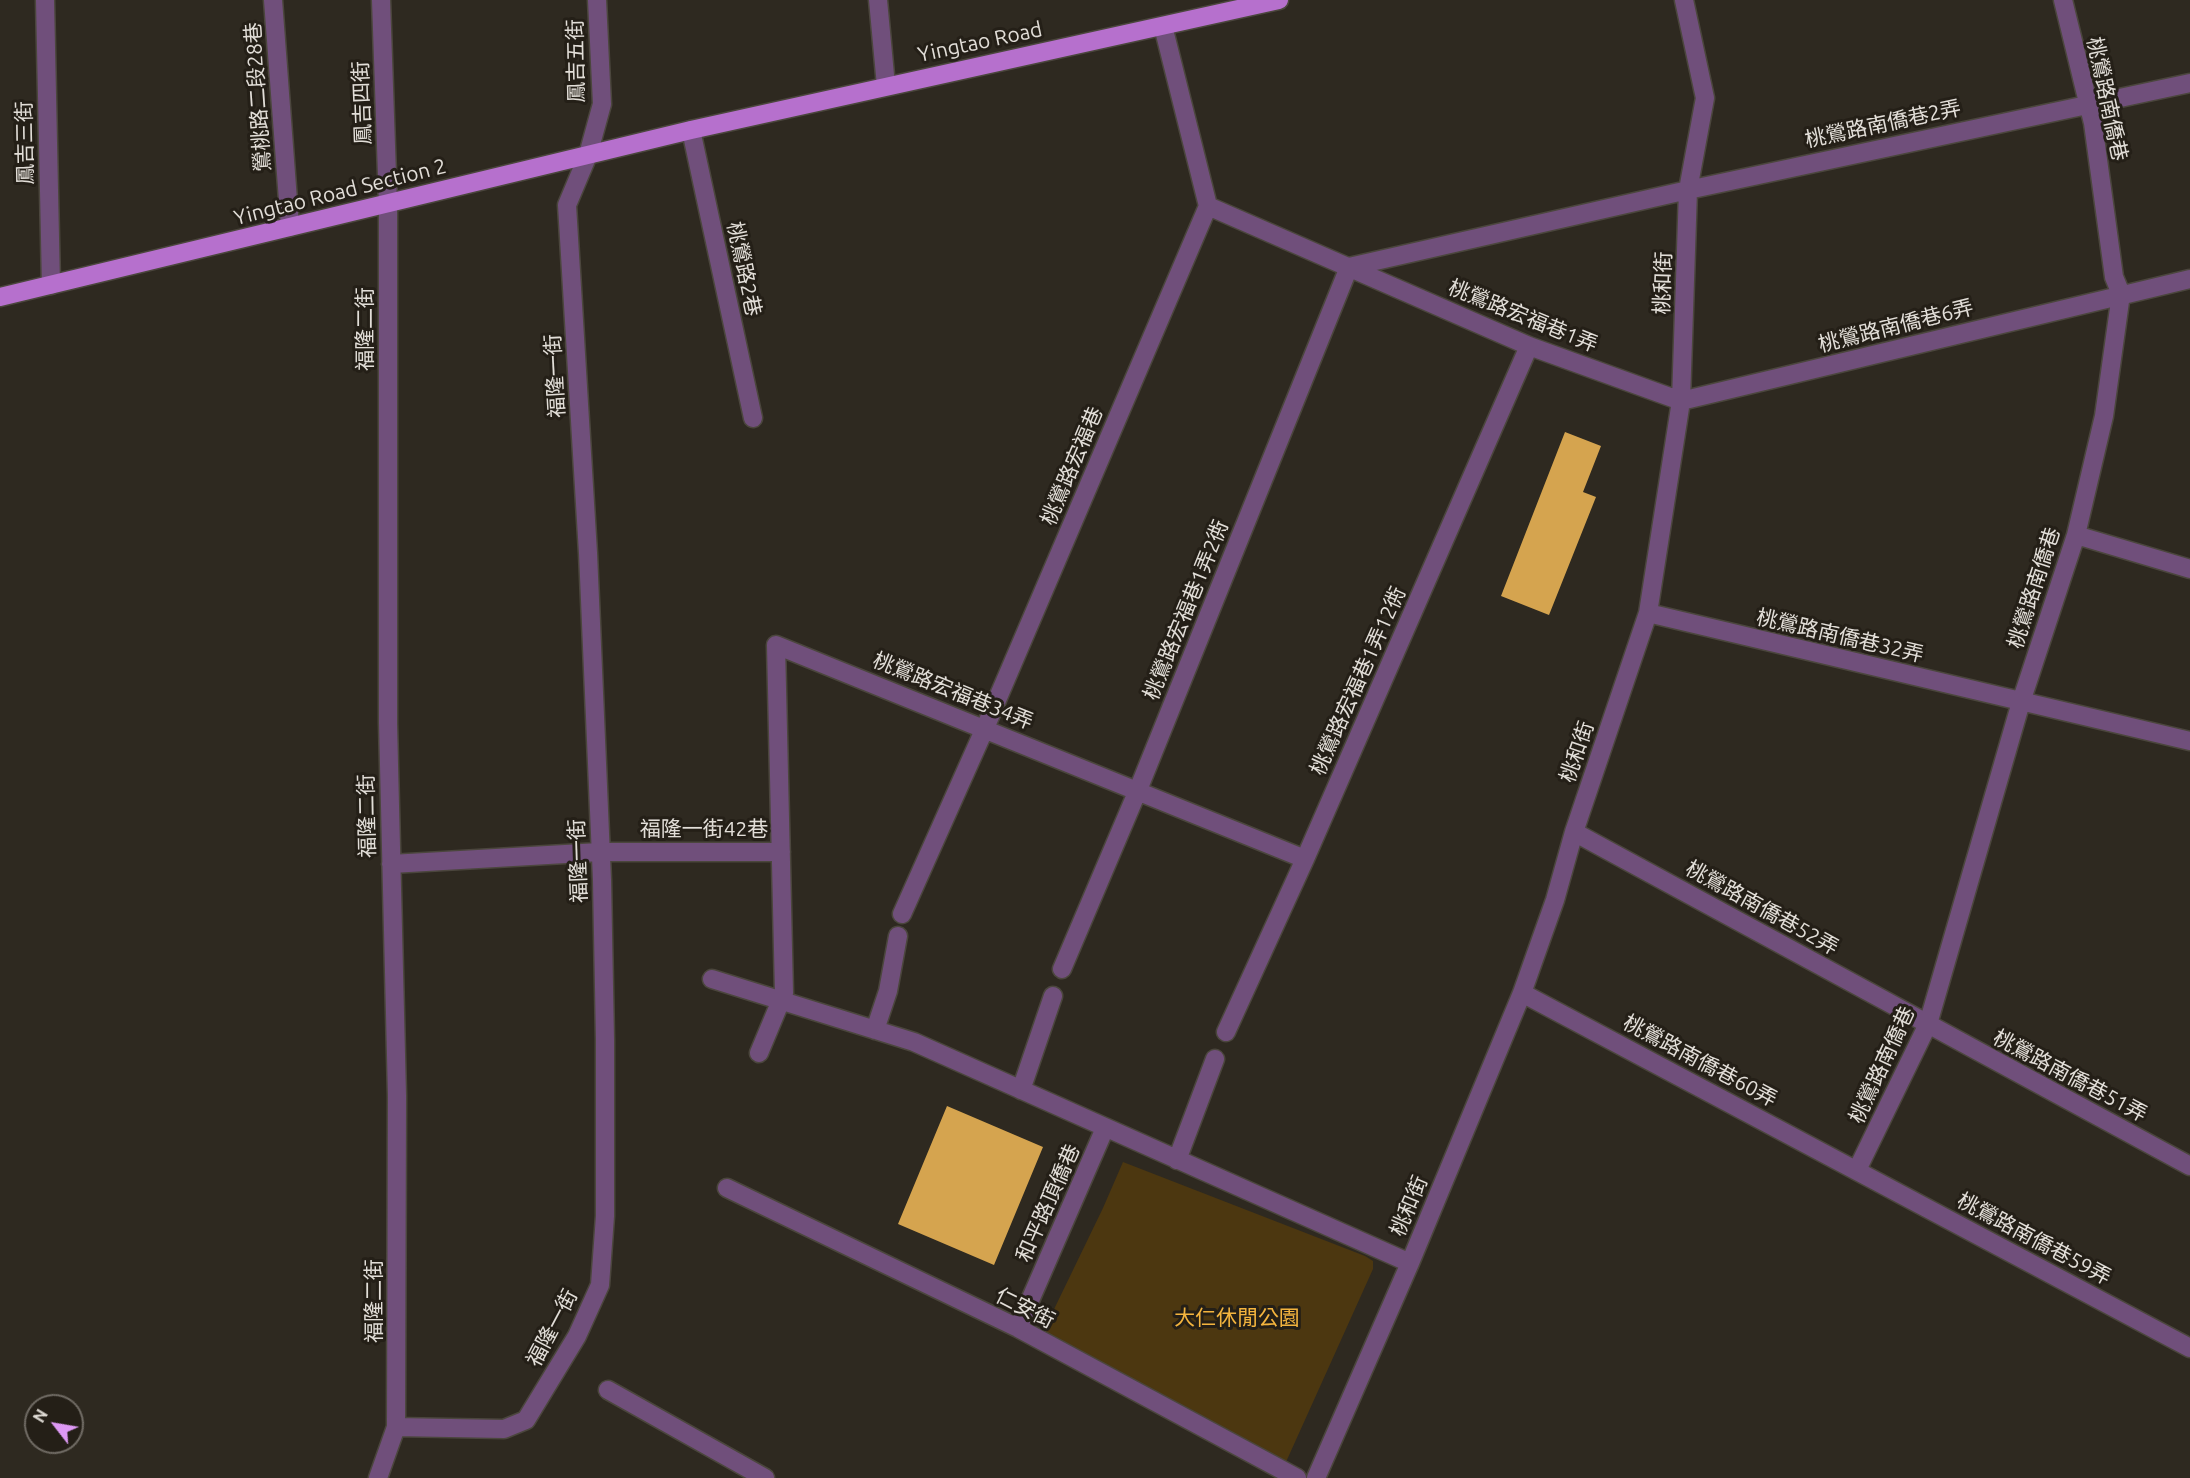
<!DOCTYPE html>
<html>
<head>
<meta charset="utf-8">
<style>
  body { margin:0 }
  #map { position:relative; width:2190px; height:1478px; overflow:hidden; background:#2e2920; font-family:Ubuntu,sans-serif }
  canvas { display:block }
  .north { position:absolute; left:24px; top:1394px; width:60px; height:60px; box-sizing:border-box; background:#241f17; border:2px solid #706b64; border-radius:50%; rotate:301deg; font-size:16px; font-weight:700; line-height:24px; text-align:center; color:#e2ded8 }
  .north::after { content:''; display:block; margin:auto; width:21px; height:27px; background:#dd99f4; clip-path:polygon(50% 0,100% 100%,50% 72%,0 100%) }
</style>
</head>
<body>
<div id="map">
<canvas width="2190" height="1478"></canvas>
<div class="north">N</div>
</div>
<script>
const c = document.querySelector('canvas').getContext('2d');
c.lineJoin = 'round';
function fill(path, color) { c.fillStyle = color; c.fill(path, 'evenodd'); }
const poly = rows => new Path2D(rows.map(r => 'M' + r).join(''));
function strokePath(path, color, width, dash) { c.strokeStyle = color; c.lineWidth = width; c.lineCap = dash ? 'butt' : 'round'; c.setLineDash(dash || []); c.stroke(path); }
function label(font, color, halo, rows, align = 'center') {
  c.font = font + ' Ubuntu,"Noto Sans TC",sans-serif'; c.lineWidth = 6; c.setLineDash([]); c.textBaseline = 'middle'; c.strokeStyle = halo; c.fillStyle = color; for (const [text, x, y, turn = 0] of rows) {
    c.save(); c.translate(x, y); c.rotate((+turn || 0) * Math.PI / 180); c.textAlign = isNaN(turn) ? turn : align; if (halo) c.strokeText(text, 0, 0); c.fillText(text, 0, 0); c.restore();
  }
}
const green = poly([
  [1123,1162,1365,1256,1373,1261,1373,1269,1286,1462,1043,1332,1103,1208]
]);
const building = poly([
  [1565,432,1601,446,1583,492,1596,497,1549,615,1501,596],
  [947,1106,1043,1147,994,1265,898,1224]
]);
const minor = poly([
  [45,0,51,285],
  [273,0,290,227],
  [878,0,886,86],
  [691,130,753,418],
  [1208,206,1529,346,1681,401,2190,279],
  [2076,535,2190,569],
  [1648,613,2190,741],
  [1574,832,2190,1166],
  [391,864,600,852,781,852],
  [902,914,985,728,1208,206,1163,26],
  [1062,969,1138,790,1349,267,1688,190,2190,83],
  [712,979,914,1042,1410,1263],
  [1522,993,2190,1348],
  [875,1030,888,991,898,936],
  [1226,1032,1305,859,1529,346],
  [759,1053,784,993,776,645,1305,859],
  [1021,1090,1053,996],
  [1177,1160,1215,1059],
  [1857,1170,1928,1024,2021,702,2076,535,2104,416,2121,294,2114,277,2093,123,2063,0],
  [727,1188,1018,1328,1297,1478],
  [1018,1328,1105,1128],
  [608,1390,765,1478],
  [396,1427,504,1429,526,1420,577,1336,600,1285,605,1216,605,1040,602,880,588,553,567,205,588,155,602,104,597,0],
  [378,1478,396,1427,397,1096,388,723,388,204,381,0],
  [1316,1478,1410,1263,1522,993,1555,900,1574,832,1648,613,1681,401,1688,190,1705,98,1684,0]
]);
const major = poly([
  [0,297,691,130,1279,0]
]);
const streetNames = [
  ["Yingtao Road",980,42,-12],
  ["鳳吉五街",576,61,-91],
  ["鶯桃路二段28巷",258,97,-94],
  ["桃鶯路南僑巷",2107,99,78],
  ["鳳吉四街",362,103,-92],
  ["桃鶯路南僑巷2弄",1883,124,-12],
  ["鳳吉三街",25,143,-91],
  ["Yingtao Road Section 2",340,192,-14],
  ["桃鶯路2巷",744,269,78],
  ["桃和街",1663,283,-88],
  ["桃鶯路宏福巷1弄",1523,316,22],
  ["桃鶯路南僑巷6弄",1896,326,-14],
  ["福隆二街",365,329,-90],
  ["福隆一街",555,376,-93],
  ["桃鶯路宏福巷",1072,466,-67],
  ["桃鶯路南僑巷",2034,588,-72],
  ["桃鶯路宏福巷1弄2衖",1186,610,-68],
  ["桃鶯路南僑巷32弄",1840,636,13],
  ["桃鶯路宏福巷1弄12衖",1358,681,-66],
  ["桃鶯路宏福巷34弄",953,691,22],
  ["桃和街",1577,752,-71],
  ["福隆二街",367,816,-91],
  ["福隆一街42巷",704,829],
  ["福隆一街",578,861,-92],
  ["桃鶯路南僑巷52弄",1762,908,29],
  ["桃鶯路南僑巷60弄",1700,1061,28],
  ["桃鶯路南僑巷",1882,1065,-65],
  ["桃鶯路南僑巷51弄",2070,1076,28],
  ["和平路頂僑巷",1048,1203,-66],
  ["桃和街",1409,1206,-67],
  ["桃鶯路南僑巷59弄",2034,1239,28],
  ["福隆二街",374,1301,-90],
  ["仁安街",1025,1308,27],
  ["福隆一街",552,1328,-62]
];
const parkNames = [
  ["大仁休閒公園",1237,1318]
];
fill(green, '#4c3710');
fill(building, '#d5a44f');
strokePath(minor, '#4b463d', 21);
strokePath(major, '#4b463d', 21);
strokePath(minor, '#704f7b', 18);
strokePath(major, '#b670cd', 18);
label('21px', '#e2ded8', '#241f17', streetNames);
label('21px', '#f3b43e', '#241f17', parkNames);
</script>
</body>
</html>
